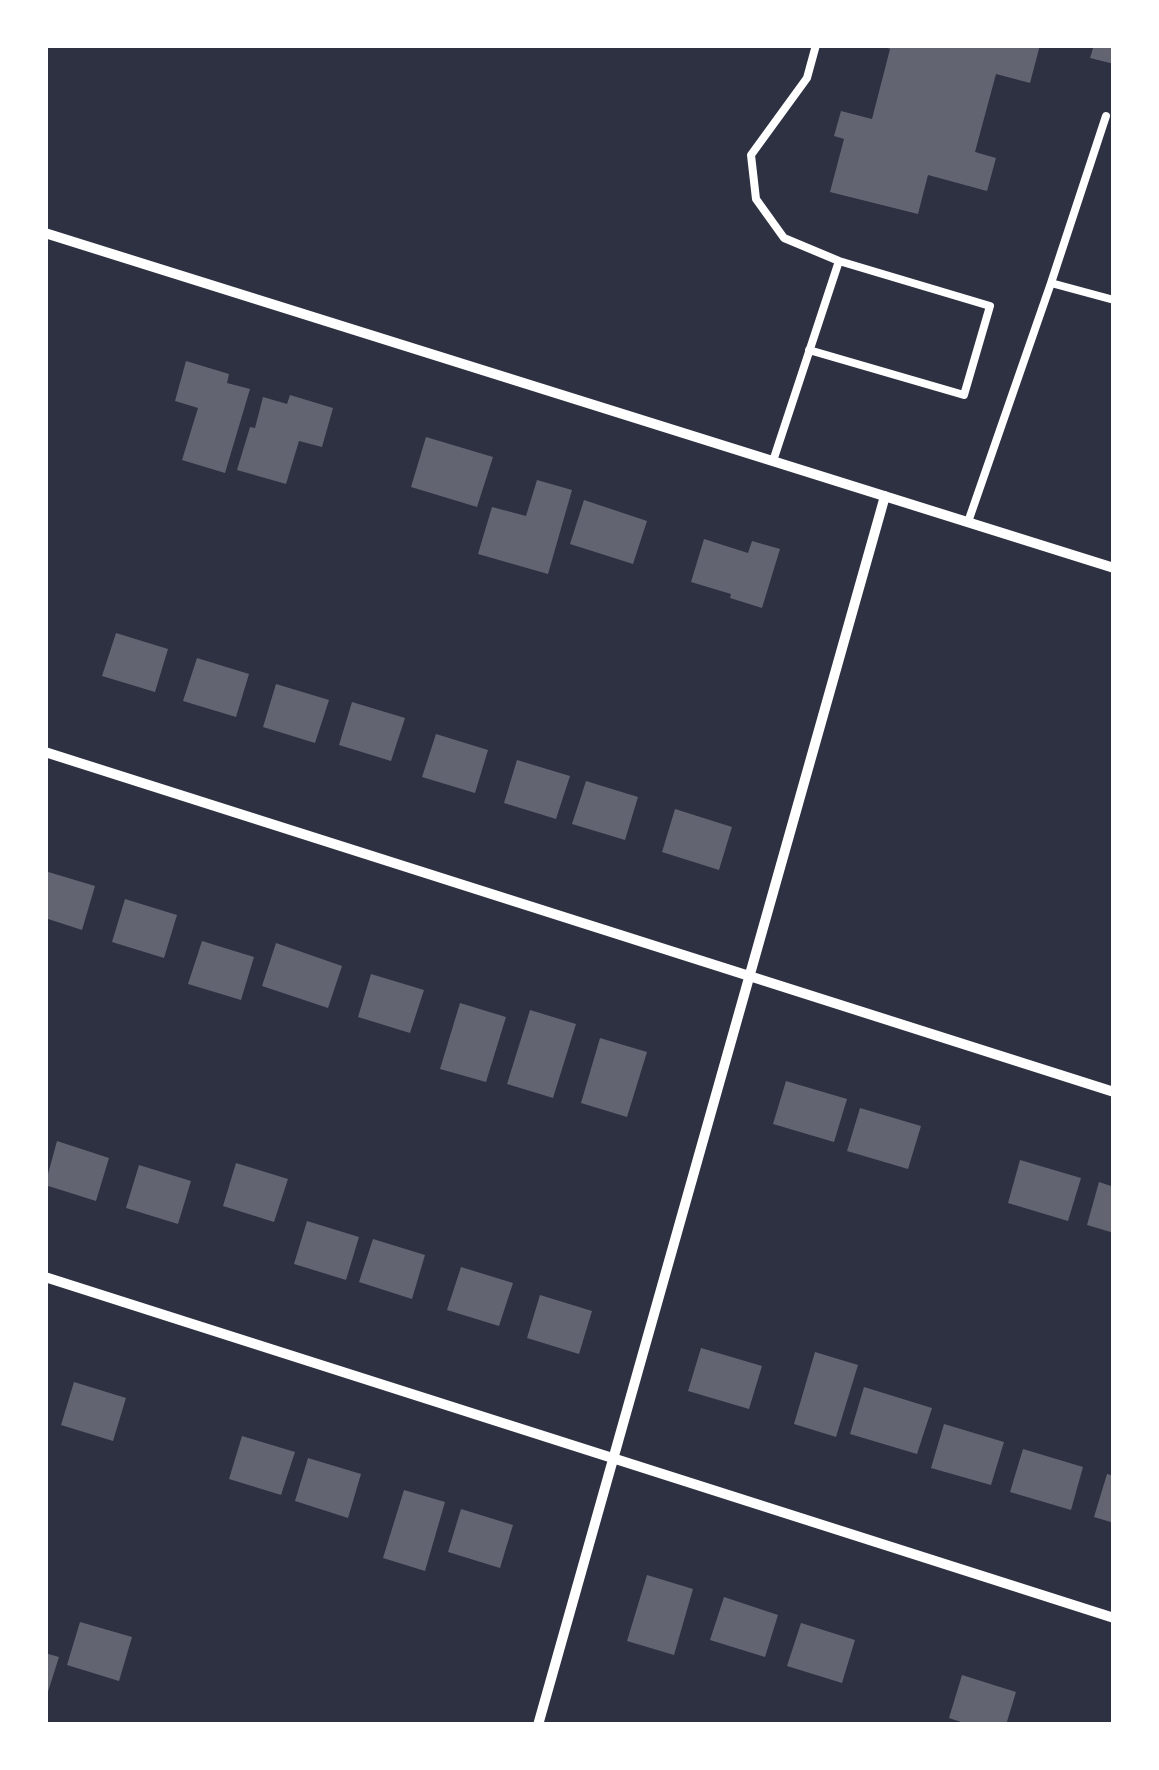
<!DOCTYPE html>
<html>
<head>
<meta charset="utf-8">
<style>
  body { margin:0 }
  #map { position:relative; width:1159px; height:1770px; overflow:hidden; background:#2d3142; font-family:Poppins,sans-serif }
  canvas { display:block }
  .frame { position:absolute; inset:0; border:48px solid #fff; pointer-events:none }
</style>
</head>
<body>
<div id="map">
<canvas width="1159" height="1770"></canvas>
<div class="frame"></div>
</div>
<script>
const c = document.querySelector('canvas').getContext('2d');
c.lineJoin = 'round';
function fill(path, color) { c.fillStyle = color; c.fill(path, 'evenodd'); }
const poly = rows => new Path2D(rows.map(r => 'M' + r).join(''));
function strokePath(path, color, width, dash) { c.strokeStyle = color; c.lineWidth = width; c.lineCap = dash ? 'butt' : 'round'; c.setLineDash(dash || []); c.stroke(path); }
const building = poly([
  [881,45,1040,45,1030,83,996,74,975,152,996,158,987,191,928,175,918,214,830,192,844,139,834,136,841,111,872,119,890,49],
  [1094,45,1114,45,1114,64,1090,58],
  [186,361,229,374,227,383,250,389,225,473,182,460,198,408,175,401],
  [290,395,333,408,322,447,299,441,286,484,237,470,250,427,255,428,263,397,287,404],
  [426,437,493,457,477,507,411,487],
  [537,480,572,490,548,574,478,554,492,507,526,516],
  [584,500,647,521,633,564,570,544],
  [704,539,748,553,752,541,780,549,762,608,730,598,731,594,691,582],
  [116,633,168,649,155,692,102,676],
  [197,658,249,674,236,717,183,701],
  [276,684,329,700,315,743,263,727],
  [352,702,405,718,391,761,339,745],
  [436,734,488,750,475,793,422,777],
  [517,760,570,776,556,819,504,803],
  [586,781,638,797,625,840,572,824],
  [675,809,732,827,719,870,662,852],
  [45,871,95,886,82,930,45,918],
  [125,899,177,915,164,958,112,942],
  [202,941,254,957,241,1000,188,984],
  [276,943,342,966,328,1008,262,986],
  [371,974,424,990,410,1033,358,1017],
  [460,1003,506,1017,486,1082,440,1069],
  [530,1010,576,1024,553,1098,507,1084],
  [600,1038,647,1052,627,1117,581,1103],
  [786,1081,847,1099,834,1142,773,1124],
  [860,1108,921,1126,908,1169,847,1151],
  [57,1141,109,1158,96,1201,45,1185],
  [1020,1160,1081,1178,1068,1221,1008,1203],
  [236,1163,288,1179,274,1222,223,1206],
  [139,1165,191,1181,178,1224,126,1208],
  [1099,1182,1114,1187,1114,1233,1087,1225],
  [307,1221,359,1237,346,1280,294,1264],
  [373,1239,425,1255,412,1299,359,1282],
  [461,1267,513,1283,499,1326,447,1310],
  [540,1295,592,1311,579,1354,527,1338],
  [701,1348,762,1366,749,1409,688,1391],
  [815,1352,858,1365,836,1437,794,1424],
  [74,1382,126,1398,113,1441,61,1425],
  [864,1387,932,1408,917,1454,850,1434],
  [944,1424,1004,1442,991,1485,931,1468],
  [242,1436,295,1452,281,1495,229,1479],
  [1023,1449,1083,1467,1071,1510,1010,1492],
  [308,1458,361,1474,348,1518,295,1501],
  [1107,1474,1114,1476,1114,1523,1094,1517],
  [404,1490,445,1502,425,1571,383,1558],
  [461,1509,513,1525,500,1568,448,1552],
  [647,1575,693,1589,674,1655,627,1641],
  [724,1597,778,1615,765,1657,710,1640],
  [80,1622,132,1637,119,1681,67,1665],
  [801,1623,855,1640,842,1683,787,1666],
  [45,1653,59,1657,46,1698,45,1698],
  [962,1675,1016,1692,1006,1725,970,1725,949,1718]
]);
const service = poly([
  [1051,283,1106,116],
  [809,350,964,395,990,306,839,261,784,238,756,199,751,155,807,78,816,45],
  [773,461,839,261],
  [968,522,1051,283,1114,300]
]);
const minor = poly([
  [45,233,1114,568],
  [45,752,1114,1092],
  [45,1277,1114,1618],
  [538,1725,885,496]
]);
fill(building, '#626471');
strokePath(service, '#fff', 8);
strokePath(minor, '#fff', 10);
</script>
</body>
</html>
